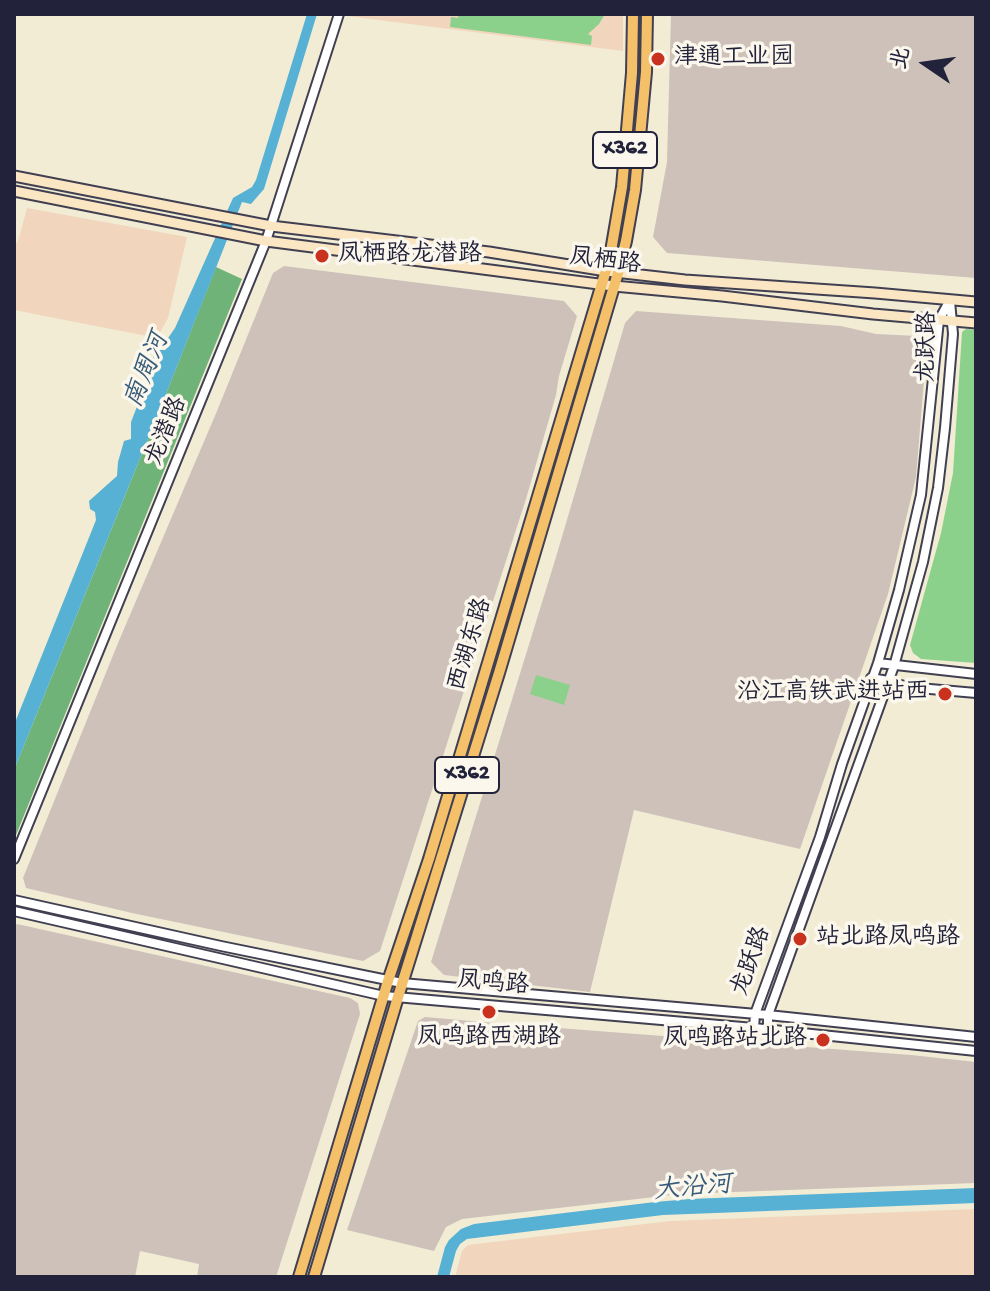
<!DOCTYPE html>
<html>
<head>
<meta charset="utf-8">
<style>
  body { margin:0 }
  #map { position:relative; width:990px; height:1291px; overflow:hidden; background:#f2ecd5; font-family:"Gochi Hand","LXGW WenKai TC",sans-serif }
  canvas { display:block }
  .frame { position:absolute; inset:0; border:16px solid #22223b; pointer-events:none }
  .north { position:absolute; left:886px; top:24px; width:80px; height:80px; -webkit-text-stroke:6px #fbf7ec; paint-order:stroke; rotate:283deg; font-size:22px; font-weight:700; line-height:32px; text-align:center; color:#22223b }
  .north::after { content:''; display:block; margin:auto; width:28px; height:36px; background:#22223b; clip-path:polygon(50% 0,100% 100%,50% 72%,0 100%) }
</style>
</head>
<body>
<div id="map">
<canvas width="990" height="1291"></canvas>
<div class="frame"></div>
<div class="north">北</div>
</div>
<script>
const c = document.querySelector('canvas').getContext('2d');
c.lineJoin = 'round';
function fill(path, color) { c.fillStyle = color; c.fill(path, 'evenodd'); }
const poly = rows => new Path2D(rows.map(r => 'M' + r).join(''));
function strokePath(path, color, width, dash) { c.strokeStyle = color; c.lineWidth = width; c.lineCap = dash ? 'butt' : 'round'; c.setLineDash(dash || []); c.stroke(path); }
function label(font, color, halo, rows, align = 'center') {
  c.font = font + ' "Gochi Hand","LXGW WenKai TC",sans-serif'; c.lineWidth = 7; c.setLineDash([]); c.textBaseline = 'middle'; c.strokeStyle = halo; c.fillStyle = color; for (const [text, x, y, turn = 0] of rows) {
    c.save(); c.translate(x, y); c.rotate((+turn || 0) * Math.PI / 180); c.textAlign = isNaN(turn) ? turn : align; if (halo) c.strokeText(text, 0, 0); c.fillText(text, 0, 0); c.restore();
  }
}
const built = poly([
  [348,14,623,14,623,51,347,16],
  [27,208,187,237,168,318,157,338,14,310,14,248,19,238],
  [976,1209,976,1277,455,1277,462,1251,468,1245,670,1221]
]);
const industrial = poly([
  [671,14,976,14,976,278,667,253,653,237,667,162],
  [284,266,564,301,577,316,559,376,556,395,526,499,380,951,363,961,132,913,26,888,23,878,118,643,217,411,273,273],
  [636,311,841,326,876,334,918,336,927,344,916,477,888,594,800,849,634,810,590,992,444,975,431,962,556,557,625,323],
  [17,924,350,998,358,1003,360,1014,276,1277,197,1277,199,1264,140,1251,135,1277,14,1277,14,926],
  [425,1017,506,1024,911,1055,976,1062,976,1183,681,1194,462,1219,446,1227,434,1251,347,1230,418,1021]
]);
const green = poly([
  [456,14,605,14,599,24,588,34,592,36,591,45,450,27,451,17,459,18],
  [966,329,976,330,976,663,921,659,913,653,910,645,941,533,953,473,962,332],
  [536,675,570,685,564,705,530,694]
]);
const forest = poly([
  [216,267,242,279,14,840,14,770,162,404]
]);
const water = poly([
  [307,14,317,14,264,189,251,204,242,202,162,404,14,770,14,725,96,520,95,512,90,509,89,501,117,476,118,462,124,441,131,439,131,422,140,399,154,355,158,350,165,350,168,347,168,344,166,341,175,328,233,198,252,187,256,180],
  [976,1188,976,1203,663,1215,467,1239,460,1244,456,1251,449,1277,437,1277,445,1247,449,1240,461,1229,474,1224,655,1202,690,1199]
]);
const tertiary = poly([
  [878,663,976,674],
  [871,678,888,681,907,687,976,693],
  [14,859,266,241,339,14],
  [14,900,221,946,402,983,768,1015,976,1037],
  [14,911,384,996,754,1028,976,1051],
  [754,1028,755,1014,820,837,842,764,878,663,899,590,921,495,939,320,950,300],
  [768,1029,768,1015,894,666,923,562,938,488,945,428,953,334,950,301]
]);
const secondary = poly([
  [14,176,271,226,489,252,606,271,685,280,875,293,976,302],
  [14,191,266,241,614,286,722,296,873,314,976,323]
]);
const primary = poly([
  [299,1277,388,981,429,859,610,257,622,187,632,73,633,14],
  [314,1277,398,997,499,673,618,273,626,241,635,190,646,72,647,14]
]);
const markers = [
  [658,59,8,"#c8321e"],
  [322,256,8,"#c8321e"],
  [945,694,8,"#c8321e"],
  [800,939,8,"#c8321e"],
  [489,1012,8,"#c8321e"],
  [823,1040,8,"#c8321e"]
];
const shields = [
  [625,150,64],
  [467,775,64]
];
const shieldNames = [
  ["X362",625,150],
  ["X362",467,775]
];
const poiNames = [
  ["津通工业园",674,59],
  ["凤栖路龙潜路",338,256],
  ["沿江高铁武进站西",929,694,"right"],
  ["站北路凤鸣路",816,939],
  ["凤鸣路西湖路",489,1039,"center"],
  ["凤鸣路站北路",807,1040,"right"]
];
const streetNames = [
  ["凤栖路",605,263,7],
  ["龙跃路",929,347,-89],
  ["龙潜路",168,432,-68],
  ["西湖东路",472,645,-73],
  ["龙跃路",753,962,-70],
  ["凤鸣路",493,985,5]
];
const waterNames = [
  ["南周河",149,371,-68],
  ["大沿河",693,1190,-5]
];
fill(built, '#f1d5bd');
fill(industrial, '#cec1ba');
fill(green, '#8bd18c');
fill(forest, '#70b378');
fill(water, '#56b1d4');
strokePath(tertiary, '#414052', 12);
strokePath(secondary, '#414052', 13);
strokePath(primary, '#414052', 14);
strokePath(tertiary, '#fff', 8);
strokePath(secondary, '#fbe6c3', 9);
strokePath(primary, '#f4c16a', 10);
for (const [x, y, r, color] of markers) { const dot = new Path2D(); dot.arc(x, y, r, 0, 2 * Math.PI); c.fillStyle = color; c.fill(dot); strokePath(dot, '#fbf7ec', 3); }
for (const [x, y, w] of shields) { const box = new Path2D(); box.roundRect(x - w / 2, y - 18, w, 36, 6); c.fillStyle = '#fbf7ec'; c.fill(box); strokePath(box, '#22223b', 2); }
label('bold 22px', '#22223b', null, shieldNames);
label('24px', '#22223b', '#fbf7ec', poiNames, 'left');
label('24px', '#22223b', '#fbf7ec', streetNames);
label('italic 26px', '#375b78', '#fbf7ec', waterNames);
</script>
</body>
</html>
